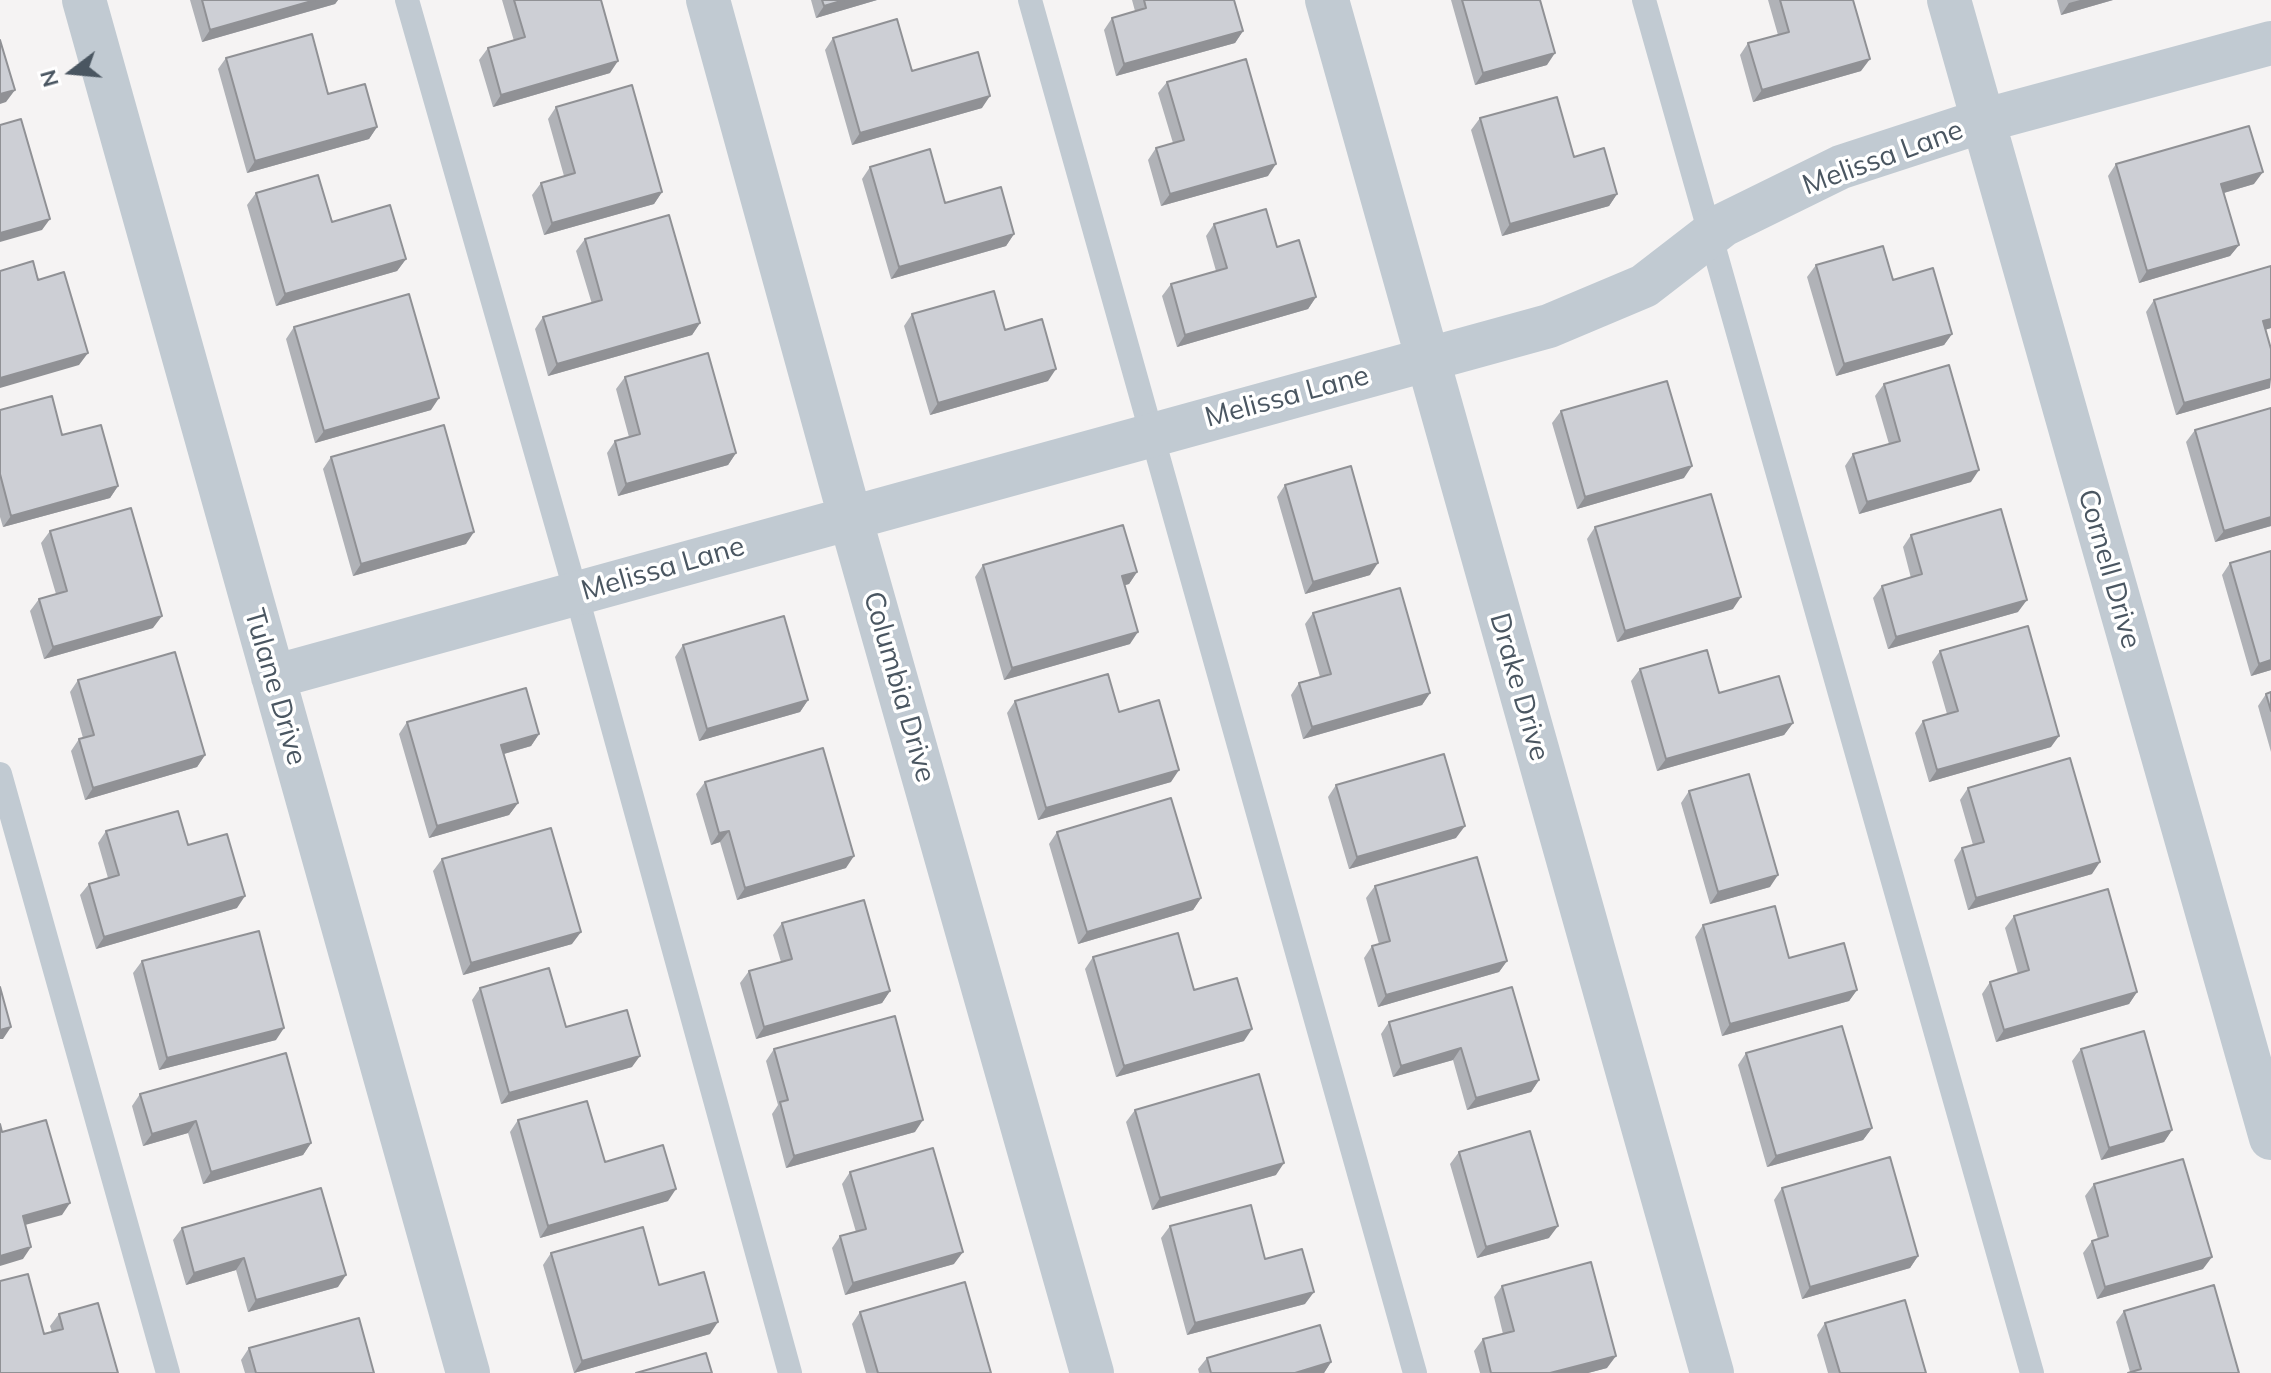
<!DOCTYPE html>
<html>
<head>
<meta charset="utf-8">
<style>
  body { margin:0 }
  #map { position:relative; width:2271px; height:1373px; overflow:hidden; background:#f5f3f3; font-family:Mulish,sans-serif }
  canvas { display:block }
  .north { position:absolute; left:32px; top:32px; width:80px; height:80px; -webkit-text-stroke:6px #fff; paint-order:stroke; rotate:254deg; font-size:22px; font-weight:700; line-height:32px; text-align:center; color:#4a5661 }
  .north::after { content:''; display:block; margin:auto; width:28px; height:36px; background:#4a5661; clip-path:polygon(50% 0,100% 100%,50% 72%,0 100%) }
</style>
</head>
<body>
<div id="map">
<canvas width="2271" height="1373"></canvas>
<div class="north">N</div>
</div>
<script>
const c = document.querySelector('canvas').getContext('2d');
c.lineJoin = 'round';
const poly = rows => new Path2D(rows.map(r => 'M' + r).join(''));
function strokePath(path, color, width, dash) { c.strokeStyle = color; c.lineWidth = width; c.lineCap = dash ? 'butt' : 'round'; c.setLineDash(dash || []); c.stroke(path); }
function fill(path, color) { c.fillStyle = color; c.fill(path, 'evenodd'); }
function label(font, color, halo, rows, align = 'center') {
  c.font = font + ' Mulish,sans-serif'; c.lineWidth = 7; c.setLineDash([]); c.textBaseline = 'middle'; c.strokeStyle = halo; c.fillStyle = color; for (const [text, x, y, turn = 0] of rows) {
    c.save(); c.translate(x, y); c.rotate((+turn || 0) * Math.PI / 180); c.textAlign = isNaN(turn) ? turn : align; if (halo) c.strokeText(text, 0, 0); c.fillText(text, 0, 0); c.restore();
  }
}
const lane = poly([
  [407,0,576,593,790,1373],
  [1030,0,1415,1373],
  [1644,0,2032,1373],
  [0,774,168,1373]
]);
const street = poly([
  [84,0,468,1373],
  [708,0,850,517,1092,1373],
  [1327,0,1712,1373],
  [1949,0,2271,1138],
  [273,677,1549,326,1644,286,1723,225,1841,167,1982,121,2271,43]
]);
const wall = poly([
  [190,0,338,0,335,4,202,42],
  [502,0,601,0,610,73,493,107,479,60,488,48,514,41],
  [811,0,877,0,816,18],
  [1132,0,1234,0,1243,31,1235,43,1116,76,1104,30,1112,18,1135,11],
  [1451,0,1540,0,1547,65,1475,85],
  [1768,0,1853,0,1861,71,1753,102,1740,55,1748,43,1778,35],
  [2057,0,2113,0,2061,15],
  [833,38,912,71,982,108,852,145,825,50],
  [226,58,377,127,369,139,247,173,218,69],
  [1167,82,1268,176,1161,206,1148,160,1156,148,1173,143,1158,93],
  [556,107,662,192,654,204,544,235,532,195,541,183,564,176,548,119],
  [1480,118,1574,157,1617,194,1609,206,1502,236,1471,130],
  [2116,164,2254,184,2224,193,2239,245,2230,256,2139,283,2108,176],
  [870,167,945,203,1014,234,1006,246,891,279,862,179],
  [256,193,332,222,406,259,397,271,276,306,247,205],
  [1214,224,1277,247,1316,297,1308,309,1177,347,1162,296,1171,284,1216,271,1206,236],
  [585,239,700,323,692,335,548,376,535,329,543,317,592,304,576,251],
  [1816,265,1893,280,1952,334,1944,345,1836,376,1807,277],
  [2271,266,2271,328,2265,330,2270,388,2176,415,2146,312,2154,300],
  [912,314,1005,330,1048,381,930,415,904,326],
  [294,327,431,410,315,443,286,339],
  [625,377,736,453,728,465,618,496,607,453,615,441,629,437,616,389],
  [1884,384,1971,482,1859,514,1845,466,1853,454,1889,444,1875,396],
  [2271,408,2271,526,2215,542,2186,442,2195,430],
  [0,410,62,435,118,486,110,498,3,527,0,517],
  [1561,411,1684,478,1577,509,1552,423],
  [331,457,466,544,353,576,323,469],
  [1285,485,1370,575,1305,594,1277,497],
  [1595,527,1733,609,1617,642,1587,539],
  [50,531,153,628,44,659,30,611,39,599,56,594,41,543],
  [1911,535,2018,612,1888,649,1873,598,1882,586,1911,578,1903,547],
  [2271,551,2271,670,2251,676,2222,575,2230,563],
  [983,565,1137,572,1129,584,1125,585,1130,644,1004,680,975,577],
  [1313,613,1430,693,1422,705,1303,739,1291,695,1299,683,1320,677,1305,624],
  [683,645,808,700,800,712,699,741,675,657],
  [1940,651,2051,747,1929,782,1915,733,1923,721,1947,714,1932,662],
  [1640,669,1719,693,1793,723,1784,735,1657,771,1631,681],
  [78,680,205,755,197,767,85,800,71,751,79,739,83,738,70,692],
  [2271,692,2271,752,2258,706,2266,694],
  [1015,701,1119,712,1171,782,1038,820,1007,713],
  [407,722,539,734,531,746,504,754,518,803,509,815,429,838,399,734],
  [705,782,846,868,737,900,720,842,711,845,696,794],
  [1336,785,1456,838,1349,869,1328,797],
  [1968,788,2092,874,1968,910,1954,860,1962,848,1973,845,1960,800],
  [1689,791,1770,887,1710,904,1681,803],
  [106,831,188,845,237,908,96,949,80,895,89,884,108,878,98,843],
  [1057,832,1201,898,1193,910,1078,944,1049,844],
  [442,859,572,944,463,975,433,871],
  [1375,886,1507,961,1499,972,1378,1007,1364,958,1372,946,1379,944,1366,898],
  [2014,916,2137,992,2129,1004,1996,1042,1982,994,1990,982,2018,974,2005,928],
  [782,923,890,991,882,1003,756,1039,740,983,749,971,781,962,773,935],
  [1703,925,1789,958,1857,990,1849,1001,1722,1036,1695,937],
  [1093,957,1244,1041,1116,1077,1085,969],
  [142,961,276,1040,159,1070,133,973],
  [1512,987,1539,1080,1531,1092,1467,1110,1453,1060,1393,1077,1381,1034,1389,1022],
  [480,988,566,1027,632,1067,501,1104,472,1000],
  [774,1049,915,1132,786,1168,772,1114,778,1105,766,1061],
  [2081,1049,2172,1130,2164,1142,2101,1160,2072,1061],
  [1746,1053,1872,1128,1863,1140,1767,1167,1738,1065],
  [140,1094,311,1143,303,1155,203,1184,188,1133,143,1146,132,1106],
  [1135,1110,1276,1175,1152,1210,1126,1122],
  [518,1120,605,1162,668,1201,540,1238,510,1132],
  [1459,1152,1549,1238,1477,1258,1450,1164],
  [850,1172,954,1264,845,1295,832,1248,840,1236,856,1232,842,1184],
  [2094,1184,2203,1269,2097,1299,2083,1253,2092,1241,2098,1239,2085,1196],
  [1782,1188,1918,1256,1910,1268,1802,1299,1774,1200],
  [1170,1226,1265,1259,1305,1304,1187,1335,1161,1238],
  [182,1228,338,1287,248,1312,236,1270,186,1285,173,1240],
  [551,1253,659,1285,710,1334,574,1373,543,1265],
  [1502,1286,1607,1368,1588,1373,1480,1373,1474,1351,1483,1339,1503,1334,1494,1297],
  [2124,1311,2239,1373,2130,1372,2116,1322],
  [860,1312,991,1373,866,1373,852,1324],
  [59,1314,118,1373,44,1334,52,1332,50,1326],
  [1825,1323,1926,1373,1828,1373,1817,1335],
  [249,1348,374,1373,245,1373,241,1360],
  [1207,1358,1331,1362,1324,1373,1199,1373,1198,1369]
]);
const shadedWall = poly([
  [315,0,338,0,335,4,202,42,210,30],
  [844,0,877,0,816,18,824,6],
  [2080,0,2113,0,2061,15,2069,3],
  [1243,31,1235,43,1116,76,1124,64],
  [1555,53,1547,65,1475,85,1483,73],
  [1870,59,1861,71,1753,102,1762,90],
  [618,61,610,73,493,107,501,95],
  [15,90,6,102,0,104,0,94],
  [990,96,982,108,852,145,860,133],
  [377,127,369,139,247,173,255,161],
  [1276,164,1268,176,1161,206,1170,194],
  [2263,172,2254,184,2213,196,2221,184],
  [662,192,654,204,544,235,552,223],
  [1617,194,1609,206,1502,236,1510,224],
  [50,219,42,230,0,242,0,233],
  [1014,234,1006,246,891,279,899,267],
  [2239,245,2230,256,2139,283,2147,271],
  [406,259,397,271,276,306,285,294],
  [1316,297,1308,309,1177,347,1185,335],
  [2271,319,2271,328,2254,333,2263,321],
  [700,323,692,335,548,376,557,364],
  [1952,334,1944,345,1836,376,1844,364],
  [88,353,79,365,0,388,0,378],
  [1056,369,1048,381,930,415,938,403],
  [2271,379,2270,388,2176,415,2184,403],
  [439,398,431,410,315,443,324,431],
  [736,453,728,465,618,496,626,484],
  [1692,466,1684,478,1577,509,1585,497],
  [1979,470,1971,482,1859,514,1867,502],
  [118,486,110,498,3,527,11,516],
  [2271,517,2271,526,2215,542,2224,531],
  [474,532,466,544,353,576,361,564],
  [1378,563,1370,575,1305,594,1313,582],
  [1137,572,1129,584,1114,588,1122,576],
  [1741,597,1733,609,1617,642,1625,631],
  [2027,600,2018,612,1888,649,1896,637],
  [162,616,153,628,44,659,53,647],
  [1138,632,1130,644,1004,680,1012,668],
  [2271,660,2271,670,2251,676,2259,664],
  [1430,693,1422,705,1303,739,1312,727],
  [808,700,800,712,699,741,707,729],
  [1793,723,1784,735,1657,771,1666,759],
  [539,734,531,746,493,757,501,745],
  [2059,736,2051,747,1929,782,1937,770],
  [205,755,197,767,85,800,93,788],
  [1179,770,1171,782,1038,820,1046,808],
  [518,803,509,815,429,838,437,826],
  [1465,826,1456,838,1349,869,1357,857],
  [729,831,720,842,711,845,719,833],
  [854,856,846,868,737,900,745,888],
  [2100,862,2092,874,1968,910,1976,898],
  [1778,875,1770,887,1710,904,1718,892],
  [245,896,237,908,96,949,104,937],
  [1201,898,1193,910,1078,944,1087,932],
  [581,932,572,944,463,975,471,963],
  [1507,961,1499,972,1378,1007,1386,995],
  [1857,990,1849,1001,1722,1036,1730,1024],
  [890,991,882,1003,756,1039,764,1027],
  [2137,992,2129,1004,1996,1042,2004,1030],
  [11,1027,3,1039,0,1039,0,1030],
  [284,1028,276,1040,159,1070,167,1058],
  [1252,1029,1244,1041,1116,1077,1124,1066],
  [1461,1048,1453,1060,1393,1077,1401,1066],
  [640,1056,632,1067,501,1104,509,1093],
  [1539,1080,1531,1092,1467,1110,1476,1098],
  [923,1120,915,1132,786,1168,794,1156],
  [196,1121,188,1133,143,1146,152,1134],
  [1872,1128,1863,1140,1767,1167,1776,1156],
  [2172,1130,2164,1142,2101,1160,2109,1148],
  [311,1143,303,1155,203,1184,211,1172],
  [1284,1163,1276,1175,1152,1210,1160,1198],
  [676,1189,668,1201,540,1238,548,1226],
  [70,1203,62,1215,14,1228,23,1216],
  [1558,1226,1549,1238,1477,1258,1486,1247],
  [31,1247,23,1259,0,1266,0,1256],
  [963,1252,954,1264,845,1295,853,1283],
  [1918,1256,1910,1268,1802,1299,1810,1287],
  [2212,1257,2203,1269,2097,1299,2105,1287],
  [244,1258,236,1270,186,1285,194,1273],
  [346,1275,338,1287,248,1312,256,1300],
  [1314,1292,1305,1304,1187,1335,1195,1323],
  [718,1322,710,1334,574,1373,582,1361],
  [1616,1356,1607,1368,1588,1373,1550,1373],
  [1331,1362,1324,1373,1295,1373]
]);
const building = poly([
  [202,0,315,0,210,30,202,0],
  [514,0,601,0,618,61,501,95,488,48,525,37,514,0],
  [822,0,844,0,824,6,822,0],
  [1144,0,1234,0,1243,31,1124,64,1112,18,1146,8,1144,0],
  [1462,0,1540,0,1555,53,1483,73,1462,0],
  [1780,0,1853,0,1870,59,1762,90,1748,43,1789,32,1780,0],
  [897,19,912,71,978,52,990,96,860,133,833,38,897,19],
  [312,34,328,94,365,84,377,127,255,161,226,58,312,34],
  [0,40,15,90,0,94,0,40],
  [1246,59,1276,164,1170,194,1156,148,1184,140,1167,82,1246,59],
  [632,85,662,192,552,223,541,183,575,173,556,107,632,85],
  [1557,97,1574,157,1604,148,1617,194,1510,224,1480,118,1557,97],
  [21,119,50,219,0,233,0,125,21,119],
  [2249,126,2263,172,2221,184,2239,245,2147,271,2116,164,2249,126],
  [930,149,945,203,1001,187,1014,234,899,267,870,167,930,149],
  [318,175,332,222,390,205,406,259,285,294,256,193,318,175],
  [1266,209,1277,247,1299,240,1316,297,1185,335,1171,284,1227,268,1214,224,1266,209],
  [669,215,700,323,557,364,543,317,602,300,585,239,669,215],
  [1883,246,1893,280,1933,268,1952,334,1844,364,1816,265,1883,246],
  [33,261,38,280,64,272,88,353,0,378,0,271,33,261],
  [2271,266,2271,319,2263,321,2271,349,2271,379,2184,403,2154,300,2271,266],
  [994,291,1005,330,1042,319,1056,369,938,403,912,314,994,291],
  [409,294,439,398,324,431,294,327,409,294],
  [708,353,736,453,626,484,615,441,640,434,625,377,708,353],
  [1949,365,1979,470,1867,502,1853,454,1900,441,1884,384,1949,365],
  [1667,381,1692,466,1585,497,1561,411,1667,381],
  [52,396,62,435,101,425,118,486,11,516,0,474,0,410,52,396],
  [2271,408,2271,517,2224,531,2195,430,2271,408],
  [444,425,474,532,361,564,331,457,444,425],
  [1351,466,1378,563,1313,582,1285,485,1351,466],
  [1711,494,1741,597,1625,631,1595,527,1711,494],
  [131,508,162,616,53,647,39,599,67,591,50,531,131,508],
  [2001,509,2027,600,1896,637,1882,586,1922,574,1911,535,2001,509],
  [1123,525,1137,572,1122,576,1138,632,1012,668,983,565,1123,525],
  [2271,551,2271,660,2259,664,2230,563,2271,551],
  [1400,588,1430,693,1312,727,1299,683,1331,674,1313,613,1400,588],
  [784,616,808,700,707,729,683,645,784,616],
  [2028,626,2059,736,1937,770,1923,721,1958,711,1940,651,2028,626],
  [1707,650,1719,693,1779,676,1793,723,1666,759,1640,669,1707,650],
  [175,652,205,755,93,788,79,739,94,735,78,680,175,652],
  [1108,674,1119,712,1159,700,1179,770,1046,808,1015,701,1108,674],
  [526,688,539,734,501,745,518,803,437,826,407,722,526,688],
  [2271,692,2271,711,2266,694,2271,692],
  [823,748,854,856,745,888,729,831,719,833,705,782,823,748],
  [1444,754,1465,826,1357,857,1336,785,1444,754],
  [2070,758,2100,862,1976,898,1962,848,1984,842,1968,788,2070,758],
  [1749,774,1778,875,1718,892,1689,791,1749,774],
  [1171,798,1201,898,1087,932,1057,832,1171,798],
  [178,811,188,845,227,834,245,896,104,937,89,884,119,875,106,831,178,811],
  [551,828,581,932,471,963,442,859,551,828],
  [1477,857,1507,961,1386,995,1372,946,1390,941,1375,886,1477,857],
  [2108,889,2137,992,2004,1030,1990,982,2029,970,2014,916,2108,889],
  [864,900,890,991,764,1027,749,971,792,959,782,923,864,900],
  [1775,906,1789,958,1844,943,1857,990,1730,1024,1703,925,1775,906],
  [259,931,284,1028,167,1058,142,961,259,931],
  [1178,933,1194,990,1237,978,1252,1029,1124,1066,1093,957,1178,933],
  [549,968,566,1027,627,1010,640,1056,509,1093,480,988,549,968],
  [0,987,11,1027,0,1030,0,987],
  [1512,987,1539,1080,1476,1098,1461,1048,1401,1066,1389,1022,1512,987],
  [895,1016,923,1120,794,1156,780,1102,788,1100,774,1049,895,1016],
  [1842,1026,1872,1128,1776,1156,1746,1053,1842,1026],
  [2144,1031,2172,1130,2109,1148,2081,1049,2144,1031],
  [286,1053,311,1143,211,1172,196,1121,152,1134,140,1094,286,1053],
  [1259,1074,1284,1163,1160,1198,1135,1110,1259,1074],
  [587,1101,605,1162,663,1145,676,1189,548,1226,518,1120,587,1101],
  [46,1120,70,1203,23,1216,31,1247,0,1256,0,1124,2,1132,46,1120],
  [1530,1131,1558,1226,1486,1247,1459,1152,1530,1131],
  [933,1148,963,1252,853,1283,840,1236,866,1229,850,1172,933,1148],
  [1890,1157,1918,1256,1810,1287,1782,1188,1890,1157],
  [2183,1159,2212,1257,2105,1287,2092,1241,2108,1236,2094,1184,2183,1159],
  [321,1188,346,1275,256,1300,244,1258,194,1273,182,1228,321,1188],
  [1251,1205,1265,1259,1302,1249,1314,1292,1195,1323,1170,1226,1251,1205],
  [643,1227,659,1285,704,1272,718,1322,582,1361,551,1253,643,1227],
  [1591,1262,1616,1356,1550,1373,1491,1373,1483,1339,1514,1331,1502,1286,1591,1262],
  [28,1274,44,1334,63,1329,59,1314,98,1303,118,1373,0,1373,0,1281,28,1274],
  [965,1282,991,1373,878,1373,860,1312,965,1282],
  [2214,1285,2239,1373,2128,1373,2141,1369,2124,1311,2214,1285],
  [1905,1300,1926,1373,1840,1373,1825,1323,1905,1300],
  [359,1318,374,1373,256,1373,249,1348,359,1318],
  [1320,1325,1331,1362,1295,1373,1211,1373,1207,1358,1320,1325],
  [706,1353,712,1373,636,1373,706,1353]
]);
const streetNames = [
  ["Melissa Lane",1883,158,-20],
  ["Melissa Lane",1287,397,-15],
  ["Melissa Lane",663,569,-16],
  ["Cornell Drive",2109,569,74],
  ["Tulane Drive",275,687,74],
  ["Columbia Drive",899,687,74],
  ["Drake Drive",1519,687,74]
];
strokePath(lane, '#c1cad2', 24);
strokePath(street, '#c1cad2', 44);
fill(wall, '#b0b2b7');
fill(shadedWall, '#909195');
fill(building, '#cdcfd5');
strokePath(building, '#909195', 2);
label('28px', '#4a5661', '#fff', streetNames);
</script>
</body>
</html>
